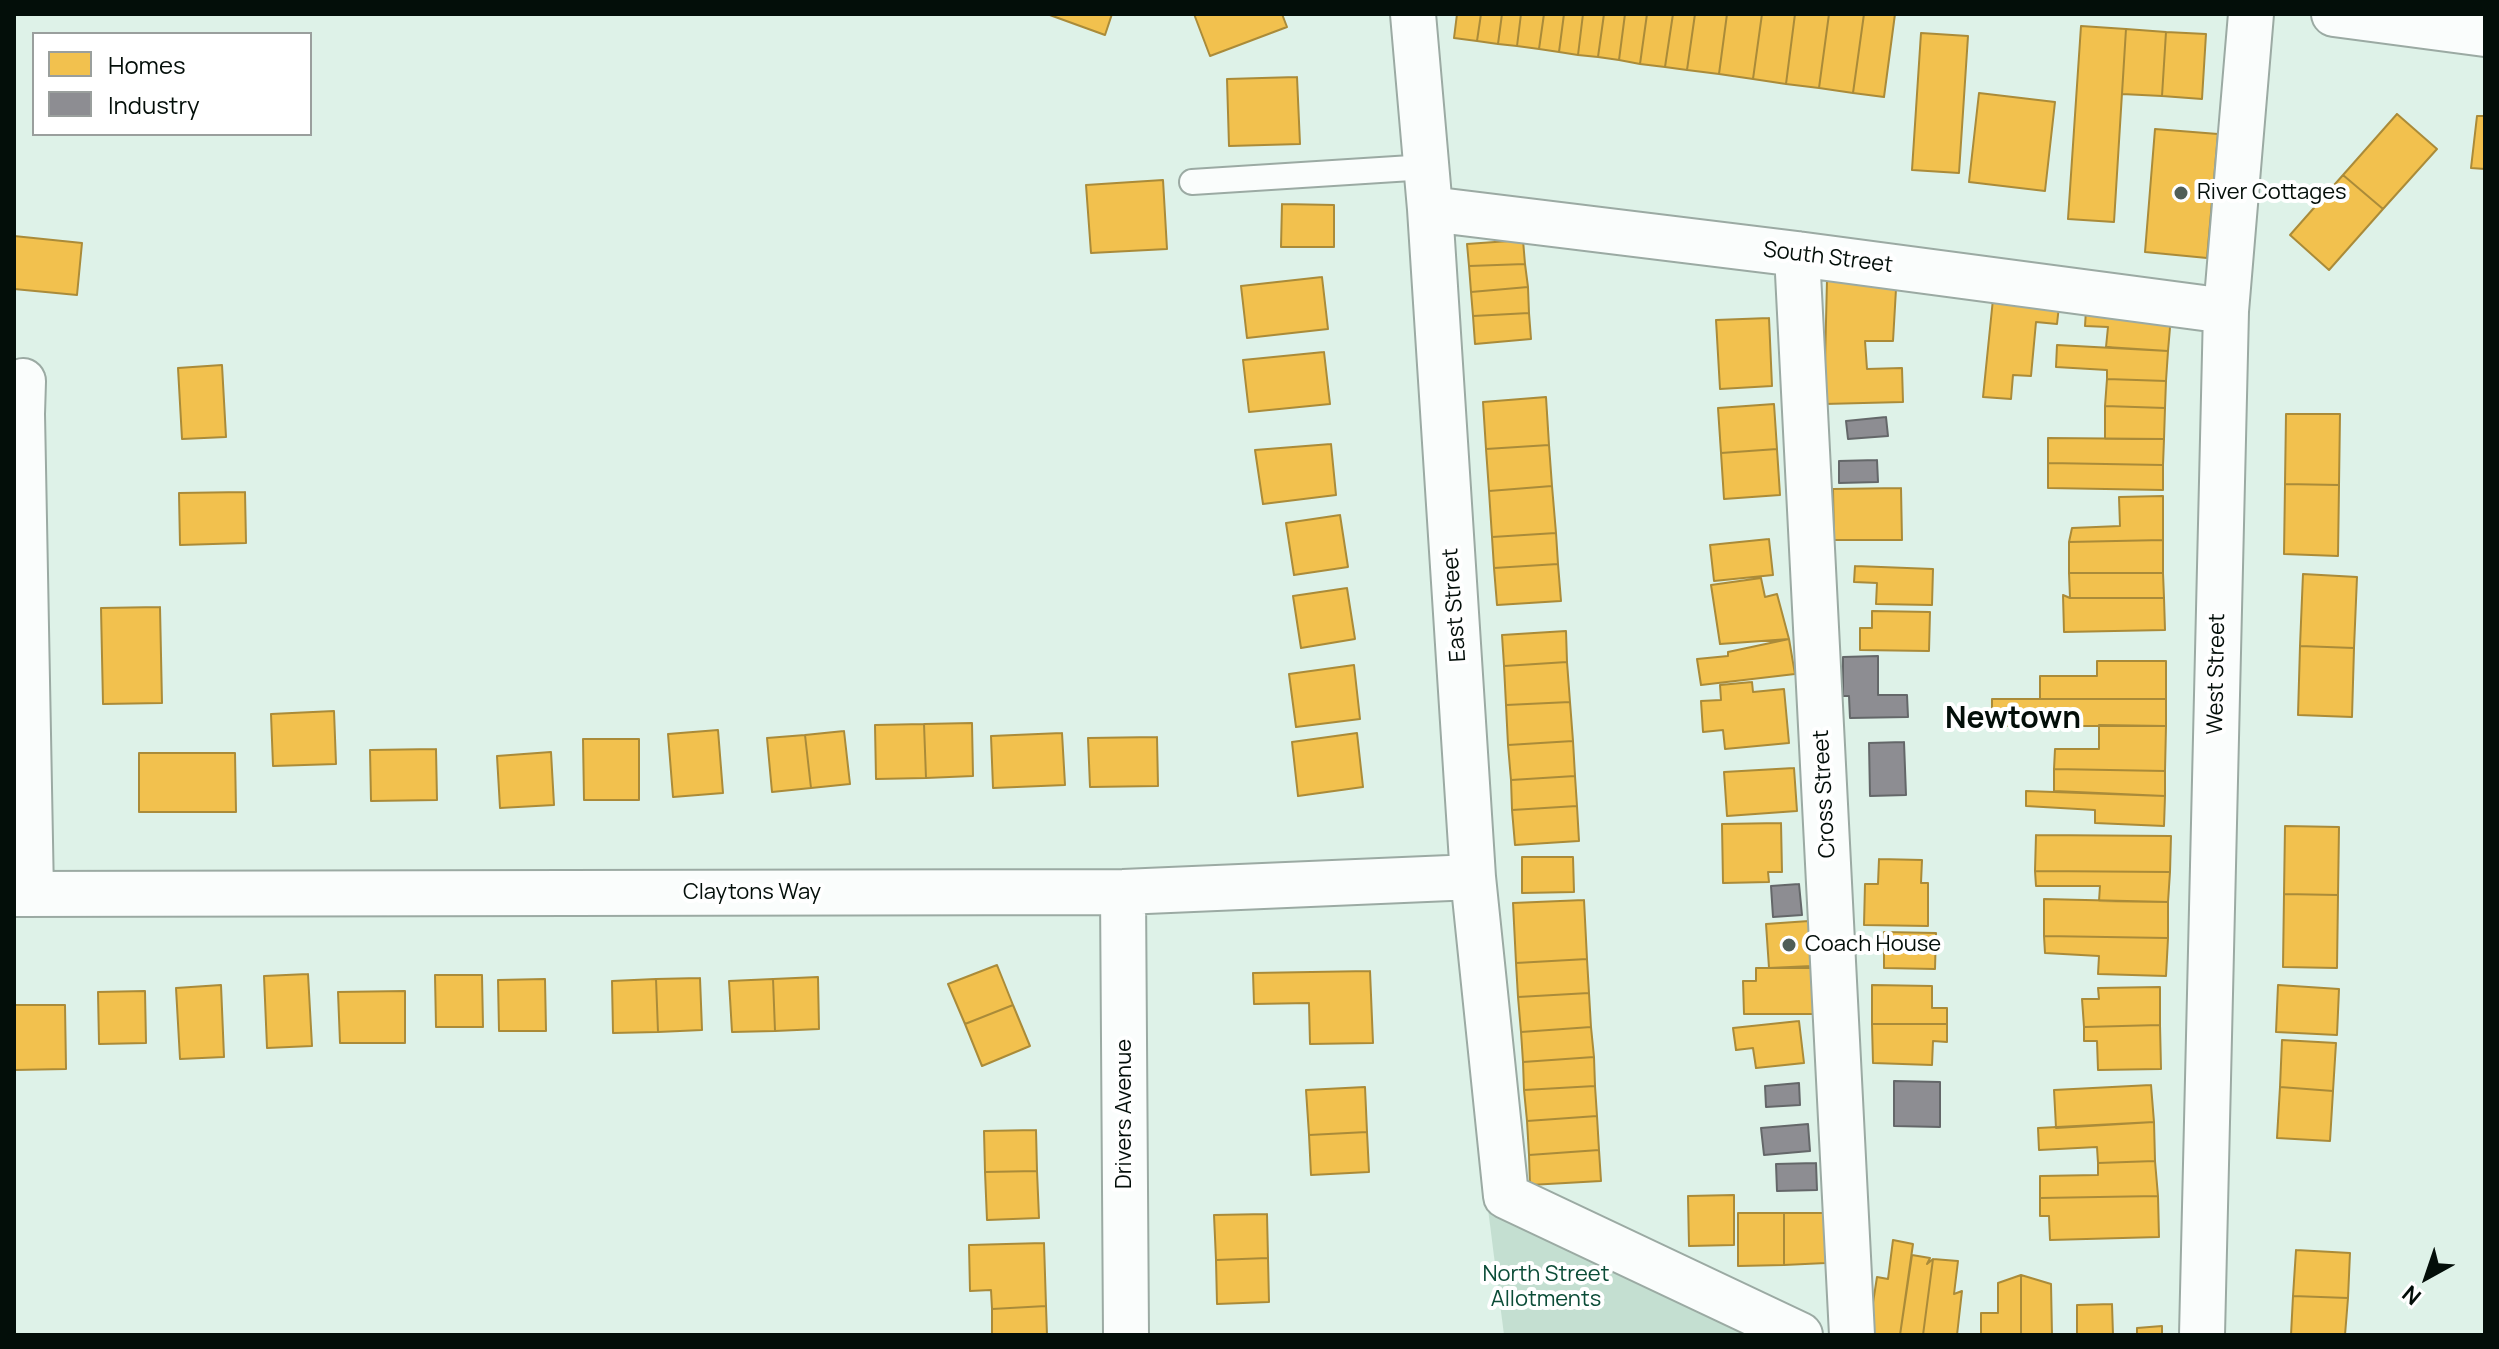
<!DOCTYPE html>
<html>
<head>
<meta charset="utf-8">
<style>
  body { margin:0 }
  #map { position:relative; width:2499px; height:1349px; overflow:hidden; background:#def2e8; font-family:Manrope,sans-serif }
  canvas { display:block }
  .frame { position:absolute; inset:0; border:16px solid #030e09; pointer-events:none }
  .legend { position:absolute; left:32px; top:32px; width:280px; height:104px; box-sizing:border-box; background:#fff; border:2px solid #9a9f9d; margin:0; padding:10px 14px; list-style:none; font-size:24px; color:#030e09 }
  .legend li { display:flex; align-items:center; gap:16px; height:40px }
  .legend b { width:40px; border:2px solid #9a9f9d }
  .north { position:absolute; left:2387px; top:1237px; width:80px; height:80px; -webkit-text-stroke:6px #fff; paint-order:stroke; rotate:220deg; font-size:22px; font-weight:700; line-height:32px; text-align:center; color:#030e09 }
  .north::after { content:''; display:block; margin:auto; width:28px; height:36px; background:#030e09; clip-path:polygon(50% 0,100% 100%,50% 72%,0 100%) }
</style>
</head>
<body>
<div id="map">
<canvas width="2499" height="1349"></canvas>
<div class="frame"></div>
<ul class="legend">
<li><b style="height:22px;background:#f2c14e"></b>Homes</li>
<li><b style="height:22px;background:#8d8d92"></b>Industry</li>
</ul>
<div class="north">N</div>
</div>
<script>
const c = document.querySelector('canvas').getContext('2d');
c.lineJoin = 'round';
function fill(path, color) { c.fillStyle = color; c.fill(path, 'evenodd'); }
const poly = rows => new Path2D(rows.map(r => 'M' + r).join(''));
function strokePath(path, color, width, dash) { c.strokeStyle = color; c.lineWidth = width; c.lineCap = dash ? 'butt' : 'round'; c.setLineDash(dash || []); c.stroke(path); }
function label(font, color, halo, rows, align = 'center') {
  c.font = font + ' Manrope,sans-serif'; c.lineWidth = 8; c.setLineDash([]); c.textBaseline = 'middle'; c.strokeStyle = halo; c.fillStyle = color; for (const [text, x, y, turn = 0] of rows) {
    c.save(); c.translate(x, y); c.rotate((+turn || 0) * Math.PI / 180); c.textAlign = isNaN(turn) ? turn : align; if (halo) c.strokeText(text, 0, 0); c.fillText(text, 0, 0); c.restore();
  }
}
const green = poly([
  [1488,1209,1755,1335,1504,1335]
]);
const homes = poly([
  [1047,14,1112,14,1105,35,1047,14],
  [1194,14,1282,14,1287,27,1210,56,1194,14],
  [1457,14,1481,14,1477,41,1454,38,1457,14],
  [1481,14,1502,14,1498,44,1477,41,1481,14],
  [1502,14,1521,14,1517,46,1498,44,1502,14],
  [1521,14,1544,14,1539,49,1517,46,1521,14],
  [1544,14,1564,14,1559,52,1539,49,1544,14],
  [1564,14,1583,14,1578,55,1559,52,1564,14],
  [1583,14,1604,14,1598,57,1578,55,1583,14],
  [1604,14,1625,14,1619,60,1598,57,1604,14],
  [1625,14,1647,14,1640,64,1619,60,1625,14],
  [1647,14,1673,14,1665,67,1640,64,1647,14],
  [1673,14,1695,14,1687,70,1665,67,1673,14],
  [1695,14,1727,14,1719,74,1687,70,1695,14],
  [1727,14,1762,14,1753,79,1719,74,1727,14],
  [1762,14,1795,14,1786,84,1753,79,1762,14],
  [1795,14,1829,14,1819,88,1786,84,1795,14],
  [1829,14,1864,14,1853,93,1819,88,1829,14],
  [1864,14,1895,14,1884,97,1853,93,1864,14],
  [2081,26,2126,29,2114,222,2068,219,2081,26],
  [2126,29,2166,32,2162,96,2122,94,2126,29],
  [2166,32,2206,34,2202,99,2162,96,2166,32],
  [1921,33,1968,36,1959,173,1912,170,1921,33],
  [1297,77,1300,144,1229,146,1227,79,1297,77],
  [1979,93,2055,102,2045,191,1969,182,1979,93],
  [2397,114,2437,149,2383,209,2343,175,2397,114],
  [2477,116,2485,116,2485,169,2471,168,2477,116],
  [2155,129,2218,134,2207,258,2145,252,2155,129],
  [2343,175,2383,209,2329,270,2290,235,2343,175],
  [1163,180,1167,249,1091,253,1086,185,1163,180],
  [1282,204,1334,205,1334,247,1281,247,1282,204],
  [14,236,82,243,77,295,14,289,14,236],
  [1523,240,1525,264,1469,266,1467,244,1523,240],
  [1525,264,1528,287,1471,292,1469,266,1525,264],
  [1322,277,1328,329,1247,338,1241,286,1322,277],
  [1827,280,1896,289,1893,341,1865,341,1867,369,1902,368,1903,402,1824,404,1827,280],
  [1528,287,1529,313,1473,316,1471,292,1528,287],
  [1993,299,2059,306,2057,324,2036,322,2031,376,2013,375,2011,399,1983,397,1993,299],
  [2086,310,2171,316,2168,351,2106,347,2108,327,2085,326,2086,310],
  [1529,313,1531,339,1475,344,1473,316,1529,313],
  [1769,318,1772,386,1720,389,1716,320,1769,318],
  [2057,345,2168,351,2166,381,2107,379,2107,370,2056,367,2057,345],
  [1324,352,1330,404,1249,412,1243,360,1324,352],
  [222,365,226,437,182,439,178,368,222,365],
  [2107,379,2166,381,2165,408,2105,406,2107,379],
  [1546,397,1549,445,1486,449,1483,402,1546,397],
  [1774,404,1777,449,1721,453,1718,408,1774,404],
  [2105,406,2165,408,2164,439,2105,439,2105,406],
  [2286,414,2340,414,2339,485,2285,484,2286,414],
  [2048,438,2164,439,2163,465,2048,463,2048,438],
  [1331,444,1336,495,1263,504,1255,450,1331,444],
  [1549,445,1552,486,1489,491,1486,449,1549,445],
  [1777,449,1780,495,1724,499,1721,453,1777,449],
  [2048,463,2163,465,2163,490,2048,488,2048,463],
  [2285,484,2339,485,2338,556,2284,554,2285,484],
  [1552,486,1556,533,1492,537,1489,491,1552,486],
  [1901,488,1902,540,1834,540,1833,489,1901,488],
  [245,492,246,543,180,545,179,493,245,492],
  [2163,496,2163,540,2069,542,2072,528,2120,526,2119,497,2163,496],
  [1340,515,1348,567,1294,575,1286,523,1340,515],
  [1556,533,1558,564,1494,568,1492,537,1556,533],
  [1769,539,1773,575,1714,581,1710,545,1769,539],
  [2163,540,2163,573,2069,573,2069,542,2163,540],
  [1558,564,1561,601,1497,605,1494,568,1558,564],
  [1855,566,1933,569,1932,605,1876,604,1877,583,1854,582,1855,566],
  [2069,573,2163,573,2164,598,2070,598,2069,573],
  [2303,574,2357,577,2354,648,2300,646,2303,574],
  [1761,578,1765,597,1777,594,1789,639,1720,644,1711,585,1761,578],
  [1347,588,1355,639,1301,648,1293,596,1347,588],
  [2063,595,2070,598,2164,598,2165,630,2064,632,2063,595],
  [160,607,162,703,103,704,101,608,160,607],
  [1872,611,1930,612,1929,651,1860,650,1860,628,1872,628,1872,611],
  [1566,631,1567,662,1504,666,1502,635,1566,631],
  [1789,639,1795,674,1701,685,1697,659,1728,656,1728,652,1789,639],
  [2300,646,2354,648,2352,717,2298,715,2300,646],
  [2097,661,2166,661,2166,699,2040,699,2040,676,2097,676,2097,661],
  [1567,662,1570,702,1506,705,1504,666,1567,662],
  [1354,665,1360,719,1296,727,1289,674,1354,665],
  [1752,682,1753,692,1784,689,1789,743,1725,749,1723,730,1703,732,1701,701,1721,700,1720,685,1752,682],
  [1992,699,2166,699,2166,726,1992,726,1992,699],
  [1570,702,1573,741,1508,745,1506,705,1570,702],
  [334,711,336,764,273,766,271,714,334,711],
  [972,723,973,776,926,778,924,724,972,723],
  [924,724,926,778,876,779,875,725,924,724],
  [2099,725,2166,726,2165,771,2054,769,2055,749,2099,749,2099,725],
  [718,730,723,793,673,797,668,734,718,730],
  [844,731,850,784,811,788,805,735,844,731],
  [1062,733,1065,785,993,788,991,736,1062,733],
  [1357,733,1363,787,1298,796,1292,742,1357,733],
  [805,735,811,788,772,792,767,738,805,735],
  [1157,737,1158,786,1090,787,1088,738,1157,737],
  [583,739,639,739,639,800,584,800,583,739],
  [1573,741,1575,776,1511,780,1508,745,1573,741],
  [436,749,437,800,371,801,370,750,436,749],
  [551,752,554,805,500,808,497,756,551,752],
  [139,753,235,753,236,812,139,812,139,753],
  [1794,768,1797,811,1727,816,1724,772,1794,768],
  [2054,769,2165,771,2165,796,2054,791,2054,769],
  [1575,776,1577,806,1512,810,1511,780,1575,776],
  [2026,791,2165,796,2164,826,2095,823,2095,810,2026,806,2026,791],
  [1577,806,1579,841,1515,845,1512,810,1577,806],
  [1781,823,1782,872,1768,872,1769,882,1723,883,1722,824,1781,823],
  [2285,826,2339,827,2338,895,2284,894,2285,826],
  [2036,835,2171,836,2170,872,2035,871,2036,835],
  [1522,857,1573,857,1574,892,1522,893,1522,857],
  [1879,859,1922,860,1921,883,1928,883,1928,926,1864,925,1865,884,1878,884,1879,859],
  [2035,871,2170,872,2168,902,2099,901,2100,886,2036,886,2035,871],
  [2284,894,2338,895,2337,968,2283,967,2284,894],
  [2044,899,2168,902,2168,938,2044,936,2044,899],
  [1584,900,1587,959,1516,963,1513,903,1584,900],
  [1809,921,1812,966,1769,968,1766,924,1809,921],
  [1884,932,1936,933,1935,969,1884,968,1884,932],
  [2044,936,2168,938,2166,976,2098,974,2099,956,2045,953,2044,936],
  [1587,959,1589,993,1518,997,1516,963,1587,959],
  [997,965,1013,1005,965,1024,948,984,997,965],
  [1756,968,1816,968,1816,1014,1744,1014,1743,981,1756,981,1756,968],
  [1370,971,1373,1043,1310,1044,1309,1003,1254,1004,1253,973,1370,971],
  [308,974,312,1046,267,1048,264,976,308,974],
  [435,975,482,975,483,1027,436,1027,435,975],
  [818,977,819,1029,775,1031,773,979,818,977],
  [700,978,702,1030,658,1032,656,979,700,978],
  [545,979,546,1031,499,1031,498,980,545,979],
  [656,979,658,1032,613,1033,612,981,656,979],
  [773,979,775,1031,732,1032,729,981,773,979],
  [221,985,224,1057,180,1059,176,988,221,985],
  [1872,985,1932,986,1932,1008,1947,1008,1947,1024,1872,1024,1872,985],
  [2278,985,2339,989,2337,1035,2276,1032,2278,985],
  [2160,987,2160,1025,2084,1027,2082,999,2099,999,2098,988,2160,987],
  [145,991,146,1043,99,1044,98,992,145,991],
  [405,991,405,1043,340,1043,338,992,405,991],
  [1589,993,1591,1027,1521,1032,1518,997,1589,993],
  [14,1005,65,1005,66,1069,14,1070,14,1005],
  [1013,1005,1030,1046,982,1066,965,1024,1013,1005],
  [1799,1021,1804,1063,1756,1068,1753,1048,1736,1050,1733,1028,1799,1021],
  [1872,1024,1947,1024,1947,1042,1933,1041,1932,1065,1873,1063,1872,1024],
  [2160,1025,2161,1069,2098,1070,2097,1041,2084,1041,2084,1027,2160,1025],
  [1591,1027,1594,1057,1523,1062,1521,1032,1591,1027],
  [2282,1040,2336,1043,2333,1091,2280,1087,2282,1040],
  [1594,1057,1595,1086,1524,1090,1523,1062,1594,1057],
  [2151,1085,2154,1122,2056,1128,2054,1090,2151,1085],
  [1595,1086,1597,1116,1527,1121,1524,1090,1595,1086],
  [1365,1087,1367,1132,1309,1135,1306,1090,1365,1087],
  [2280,1087,2333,1091,2330,1141,2277,1138,2280,1087],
  [1597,1116,1599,1150,1529,1155,1527,1121,1597,1116],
  [2154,1122,2155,1161,2098,1163,2097,1147,2039,1150,2038,1128,2154,1122],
  [1036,1130,1037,1171,985,1172,984,1131,1036,1130],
  [1367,1132,1369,1172,1311,1175,1309,1135,1367,1132],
  [1599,1150,1601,1181,1530,1185,1529,1155,1599,1150],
  [2155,1161,2158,1196,2040,1198,2040,1176,2098,1175,2098,1163,2155,1161],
  [1037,1171,1039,1218,987,1220,985,1172,1037,1171],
  [1734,1195,1734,1245,1689,1246,1688,1196,1734,1195],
  [2158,1196,2159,1237,2050,1240,2049,1216,2040,1216,2040,1198,2158,1196],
  [1738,1213,1784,1213,1784,1265,1738,1266,1738,1213],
  [1784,1213,1824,1213,1826,1263,1784,1265,1784,1213],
  [1267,1214,1268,1258,1216,1260,1214,1215,1267,1214],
  [1893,1240,1913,1244,1900,1335,1868,1335,1877,1277,1888,1279,1893,1240],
  [1044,1243,1046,1306,992,1309,991,1290,970,1291,969,1245,1044,1243],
  [2296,1250,2350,1253,2348,1298,2293,1296,2296,1250],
  [1912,1255,1930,1258,1927,1264,1933,1259,1923,1335,1900,1335,1912,1255],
  [1268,1258,1269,1302,1217,1304,1216,1260,1268,1258],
  [1933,1259,1958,1261,1954,1294,1962,1291,1957,1335,1923,1335,1933,1259],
  [2021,1275,2021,1335,1981,1335,1981,1313,1998,1313,1998,1283,2021,1275],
  [2021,1275,2051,1284,2052,1335,2021,1335,2021,1275],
  [2293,1296,2348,1298,2345,1335,2291,1335,2293,1296],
  [2112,1304,2113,1335,2077,1335,2077,1305,2112,1304],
  [1046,1306,1047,1335,992,1335,992,1309,1046,1306],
  [2162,1326,2162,1335,2137,1335,2137,1328,2162,1326]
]);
const industry = poly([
  [1886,417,1888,436,1848,439,1846,421,1886,417],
  [1877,460,1878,482,1839,483,1839,461,1877,460],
  [1878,656,1878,695,1907,695,1908,717,1850,718,1849,696,1843,696,1843,657,1878,656],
  [1904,742,1906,795,1870,796,1869,743,1904,742],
  [1799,884,1802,915,1773,917,1771,886,1799,884],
  [1894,1081,1940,1082,1940,1127,1894,1126,1894,1081],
  [1799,1083,1800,1105,1766,1107,1765,1086,1799,1083],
  [1808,1124,1810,1151,1764,1155,1761,1128,1808,1124],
  [1816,1163,1817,1190,1777,1191,1776,1164,1816,1163]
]);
const service = poly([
  [1192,182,1427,167]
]);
const minor = poly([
  [1413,14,1430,209,1473,877,1506,1196,1800,1335],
  [1430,209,1797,254,2226,311],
  [1797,254,1852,1335],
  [23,381,22,414,31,894],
  [1123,892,1126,1335],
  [14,894,1123,892,1473,877],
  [2202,1335,2226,311,2251,14]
]);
const secondary = poly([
  [2334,14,2485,34]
]);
const markers = [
  [2181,193,8,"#505e57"],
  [1789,945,8,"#505e57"]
];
const poiNames = [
  ["River Cottages",2197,193],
  ["Coach House",1805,945]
];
const streetNames = [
  ["South Street",1828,258,7],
  ["East Street",1455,605,-94],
  ["West Street",2217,674,-89],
  ["Cross Street",1825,794,-93],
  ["Claytons Way",752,893],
  ["Drivers Avenue",1125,1114,-90]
];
const parkNames = [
  ["North Street",1546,1275],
  ["Allotments",1546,1300]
];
const districtNames = [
  ["Newtown",2013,720]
];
fill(green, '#c4dfd1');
fill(homes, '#f2c14e');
strokePath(homes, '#aa8b39', 2);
fill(industry, '#8d8d92');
strokePath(industry, '#646769', 2);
strokePath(service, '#9baaa3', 28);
strokePath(minor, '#9baaa3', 48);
strokePath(secondary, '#9baaa3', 48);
strokePath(service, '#fafdfc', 24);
strokePath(minor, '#fafdfc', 44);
strokePath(secondary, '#fafdfc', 44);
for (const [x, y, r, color] of markers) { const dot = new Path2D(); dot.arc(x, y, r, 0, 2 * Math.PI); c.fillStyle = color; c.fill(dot); strokePath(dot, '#fff', 3); }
label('22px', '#030e09', '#fff', poiNames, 'left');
label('22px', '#030e09', '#fff', streetNames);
label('22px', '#0b4c37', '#fff', parkNames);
label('bold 30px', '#030e09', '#fff', districtNames);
</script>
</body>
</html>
